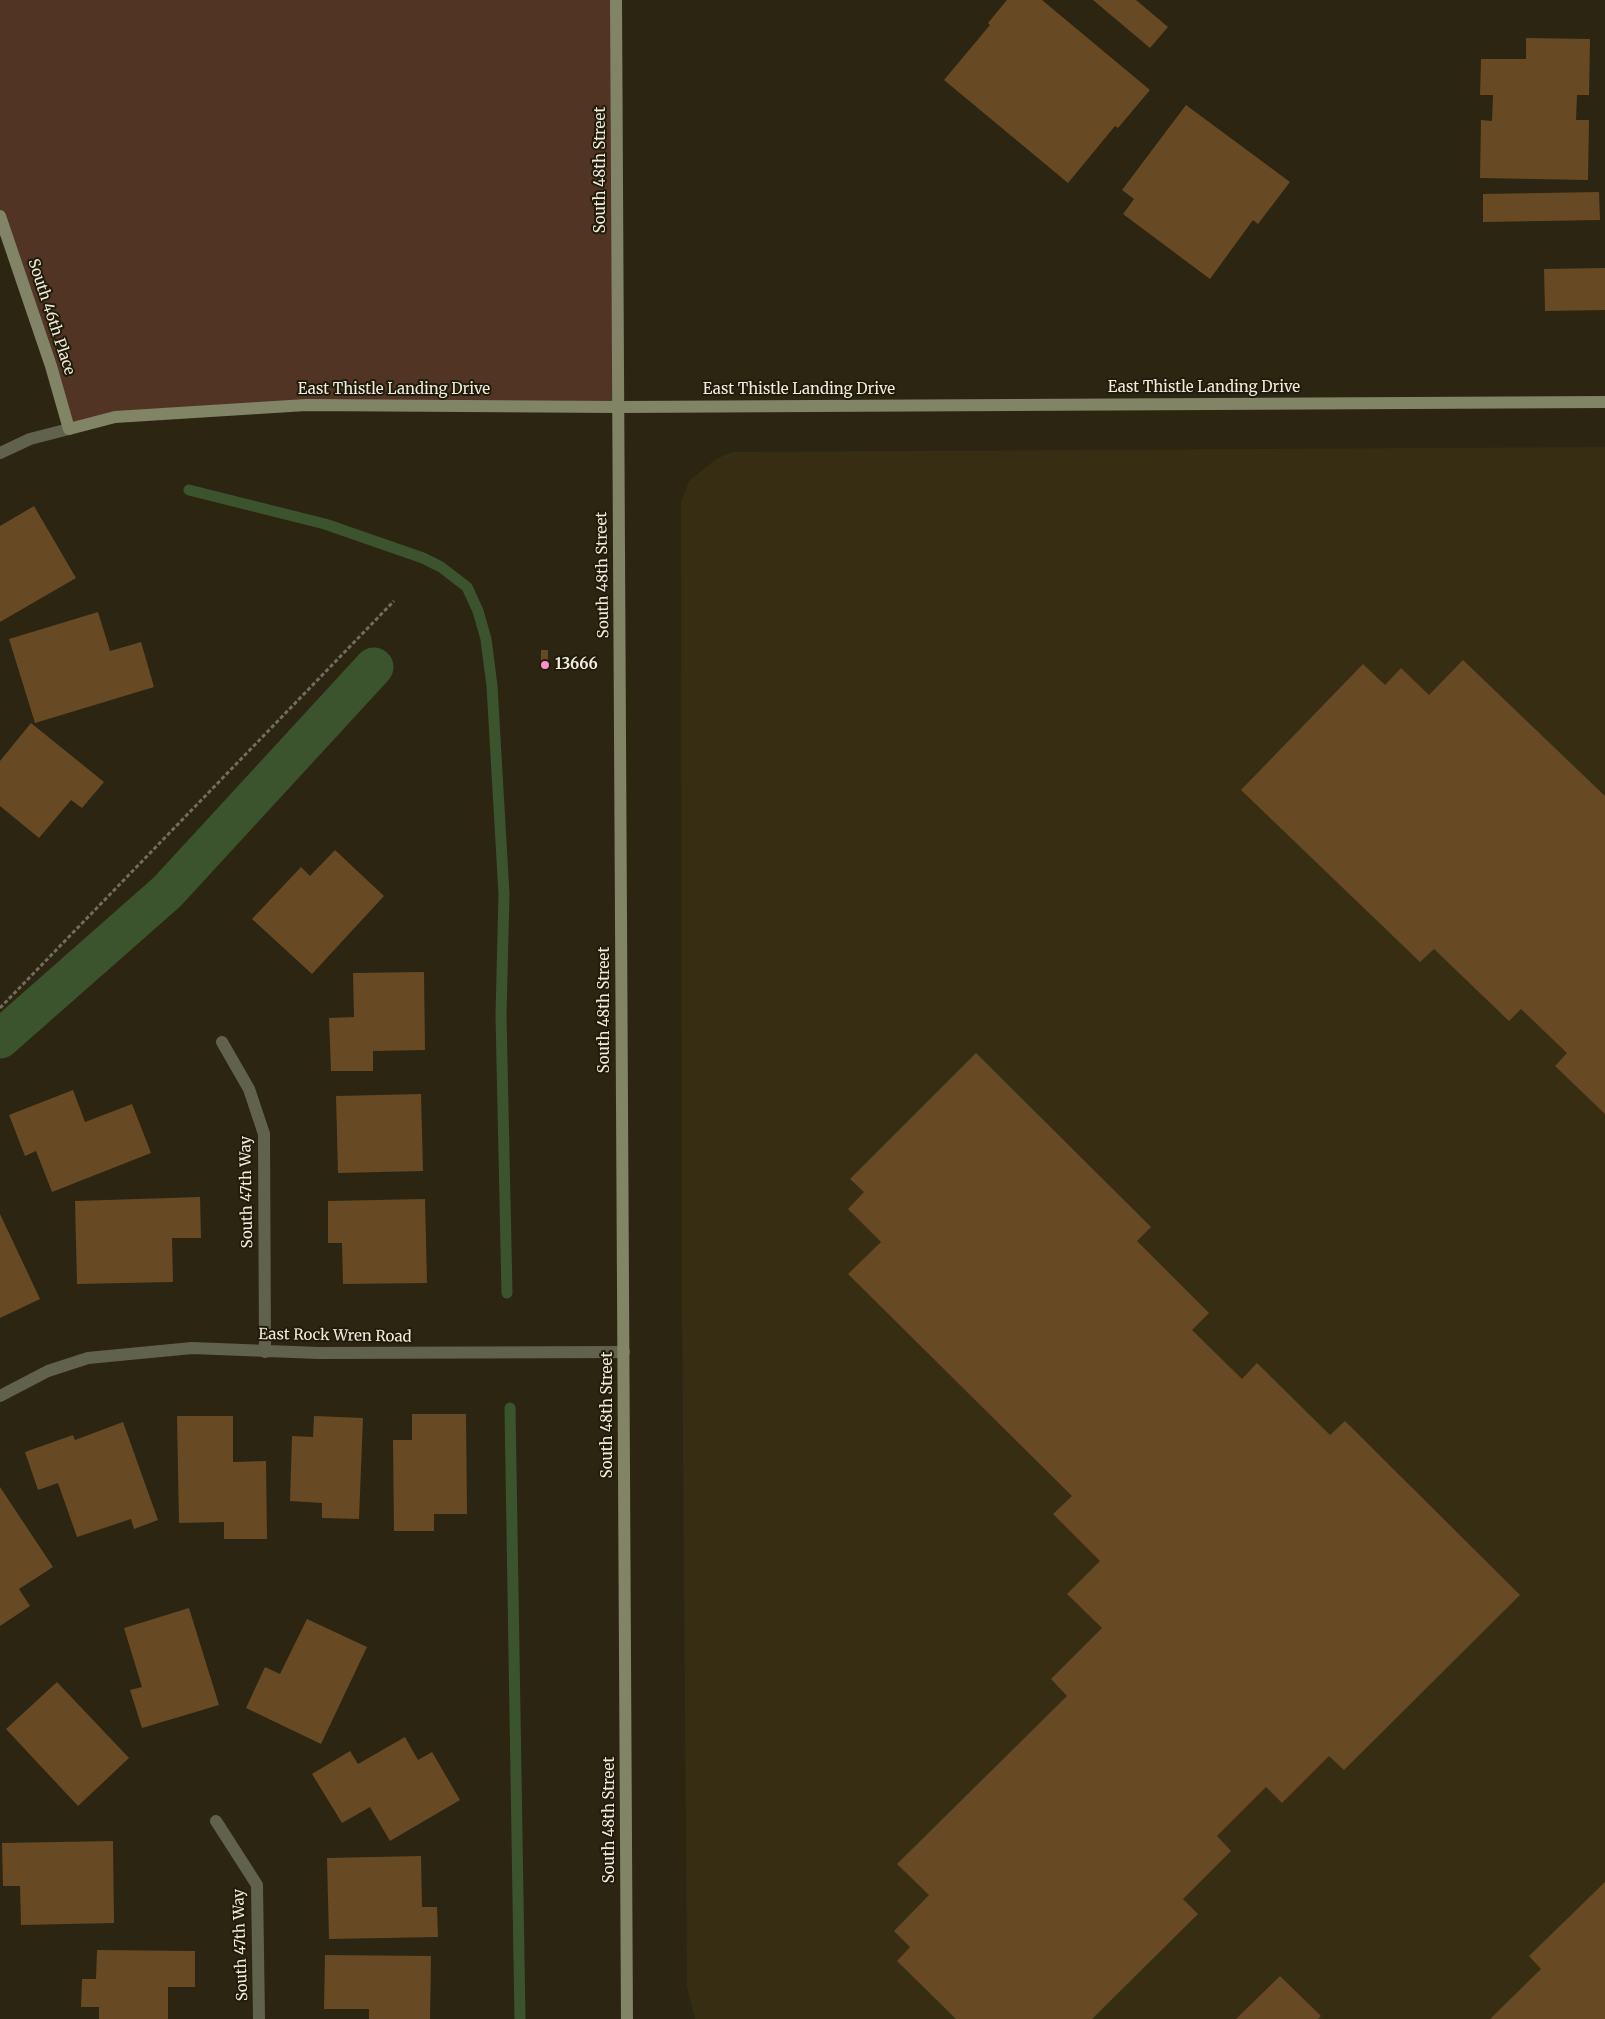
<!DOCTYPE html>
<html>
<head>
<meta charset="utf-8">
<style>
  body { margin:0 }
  canvas { display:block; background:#2b2512 }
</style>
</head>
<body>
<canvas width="1605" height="2019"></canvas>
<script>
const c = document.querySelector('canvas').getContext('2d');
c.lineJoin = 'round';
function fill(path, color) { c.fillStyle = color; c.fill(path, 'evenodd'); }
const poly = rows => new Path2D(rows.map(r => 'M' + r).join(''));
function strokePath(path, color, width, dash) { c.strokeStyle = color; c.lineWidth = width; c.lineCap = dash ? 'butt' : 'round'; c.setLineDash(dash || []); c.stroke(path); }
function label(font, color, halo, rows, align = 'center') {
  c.font = font + ' Merriweather,serif'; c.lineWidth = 4; c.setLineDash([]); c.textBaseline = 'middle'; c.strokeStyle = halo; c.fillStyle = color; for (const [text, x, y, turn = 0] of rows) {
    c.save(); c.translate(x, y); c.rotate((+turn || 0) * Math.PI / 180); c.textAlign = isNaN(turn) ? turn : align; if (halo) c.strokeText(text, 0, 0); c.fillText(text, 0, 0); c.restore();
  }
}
const built = poly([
  [1605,447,1605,2019,695,2019,687,1987,682,1302,681,502,689,481,716,459,732,452]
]);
const green = poly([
  [0,0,617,0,618,407,306,405,115,417,69,429,0,216]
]);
const stream = poly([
  [189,490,325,524,423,558,441,567,467,587,478,611,486,639,492,686,504,894,501,1015,507,1293],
  [510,1408,520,2019]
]);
const canal = poly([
  [0,1039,167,892,374,667]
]);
const building = poly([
  [1007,0,1042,0,1150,90,1118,128,1115,126,1068,183,944,80,990,25,988,23],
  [1093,0,1136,0,1168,27,1150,48],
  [1526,38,1590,39,1589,95,1577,95,1576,120,1589,120,1588,180,1480,178,1481,120,1492,121,1493,95,1480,95,1481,59,1526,59],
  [1186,105,1290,182,1258,224,1253,220,1210,279,1123,214,1134,199,1122,190],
  [1599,192,1600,220,1483,222,1483,194],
  [1605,268,1605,310,1545,311,1544,269],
  [34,506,76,578,0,622,0,526],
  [98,612,110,651,141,642,154,687,35,723,9,639],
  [541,650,548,650,548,670,541,670],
  [1463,660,1605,796,1605,1114,1555,1066,1567,1053,1521,1009,1509,1021,1434,949,1420,962,1241,790,1363,664,1385,685,1401,668,1429,695],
  [31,723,104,782,82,808,71,800,39,838,0,806,0,761],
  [335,850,384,896,312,974,252,919,301,867,310,876],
  [424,972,425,1050,373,1051,373,1071,331,1071,329,1018,354,1017,353,973],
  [976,1053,1151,1227,1137,1241,1209,1313,1192,1330,1242,1379,1257,1363,1330,1435,1345,1421,1520,1595,1344,1770,1329,1756,1282,1803,1266,1787,1217,1836,1231,1851,1183,1899,1198,1914,1092,2019,956,2019,897,1961,910,1947,894,1931,929,1895,897,1864,1067,1696,1051,1679,1102,1628,1067,1594,1100,1561,1053,1514,1072,1496,848,1274,881,1242,848,1209,864,1192,850,1179],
  [73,1090,85,1122,132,1104,151,1153,52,1192,36,1151,25,1156,9,1115],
  [421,1094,423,1171,338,1173,336,1096],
  [200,1197,201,1238,172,1238,173,1282,77,1284,75,1201],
  [425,1199,427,1283,343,1284,342,1243,328,1243,328,1201],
  [0,1214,40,1299,0,1318],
  [412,1414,466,1414,467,1514,434,1514,434,1531,394,1531,393,1440,412,1440],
  [177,1416,233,1416,233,1462,266,1461,267,1539,224,1539,224,1522,179,1523],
  [314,1416,363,1418,359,1519,322,1518,322,1503,290,1501,292,1436,313,1437],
  [123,1422,158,1520,134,1529,131,1519,77,1537,58,1483,38,1490,25,1452,73,1435,75,1440],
  [0,1487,53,1567,19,1589,30,1606,0,1626],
  [189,1608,219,1705,142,1728,130,1690,142,1687,124,1628],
  [307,1619,367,1647,321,1744,246,1708,265,1667,280,1674],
  [57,1682,129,1758,78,1806,6,1729],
  [405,1737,418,1760,432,1752,460,1800,390,1841,370,1807,342,1823,312,1774,350,1751,358,1764],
  [113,1841,114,1923,21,1925,20,1886,3,1886,2,1843],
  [421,1856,422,1907,437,1907,438,1937,329,1939,327,1858],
  [1605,1882,1605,2019,1490,2019,1541,1969,1529,1956],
  [97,1950,195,1951,195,1987,168,1987,168,2019,99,2019,99,2007,81,2007,82,1979,96,1979],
  [325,1955,431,1956,430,2019,369,2019,369,2009,324,2009],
  [1280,1976,1321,2016,1318,2019,1236,2019]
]);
const path = poly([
  [0,1008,394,601]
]);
const street = poly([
  [0,453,30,439,69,429],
  [222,1042,249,1089,264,1134,265,1352],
  [0,1396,48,1371,88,1358,192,1348,319,1353,624,1352],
  [216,1821,257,1885,259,2019]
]);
const secondary = poly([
  [616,0,627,2019],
  [0,216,51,366,69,429,115,417,306,405,618,407,1605,402]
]);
const markers = [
  [545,665,5,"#f890cd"]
];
const streetNames = [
  ["South 48th Street",601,170,-90],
  ["South 46th Place",51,317,72],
  ["East Thistle Landing Drive",1204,388],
  ["East Thistle Landing Drive",394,390],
  ["East Thistle Landing Drive",799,390],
  ["South 48th Street",603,575,-91],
  ["South 48th Street",605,1010,-90],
  ["South 47th Way",247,1192,-91],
  ["East Rock Wren Road",335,1336,1],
  ["South 48th Street",608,1415,-90],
  ["South 48th Street",610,1820,-90],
  ["South 47th Way",241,1945,-92]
];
const poiNames = [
  ["13666",555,665]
];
fill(built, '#362d13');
fill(green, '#513424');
strokePath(stream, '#3c542d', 11);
strokePath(canal, '#3c542d', 39);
fill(building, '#674923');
strokePath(path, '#736d5d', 3, [4, 2.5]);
strokePath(street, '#60624e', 12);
strokePath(secondary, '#818465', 12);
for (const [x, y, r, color] of markers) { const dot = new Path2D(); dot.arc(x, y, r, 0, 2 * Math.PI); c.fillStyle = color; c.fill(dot); strokePath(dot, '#211b09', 2); }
label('15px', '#efebdf', '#211b09', streetNames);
label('bold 15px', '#efebdf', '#211b09', poiNames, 'left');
</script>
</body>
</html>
